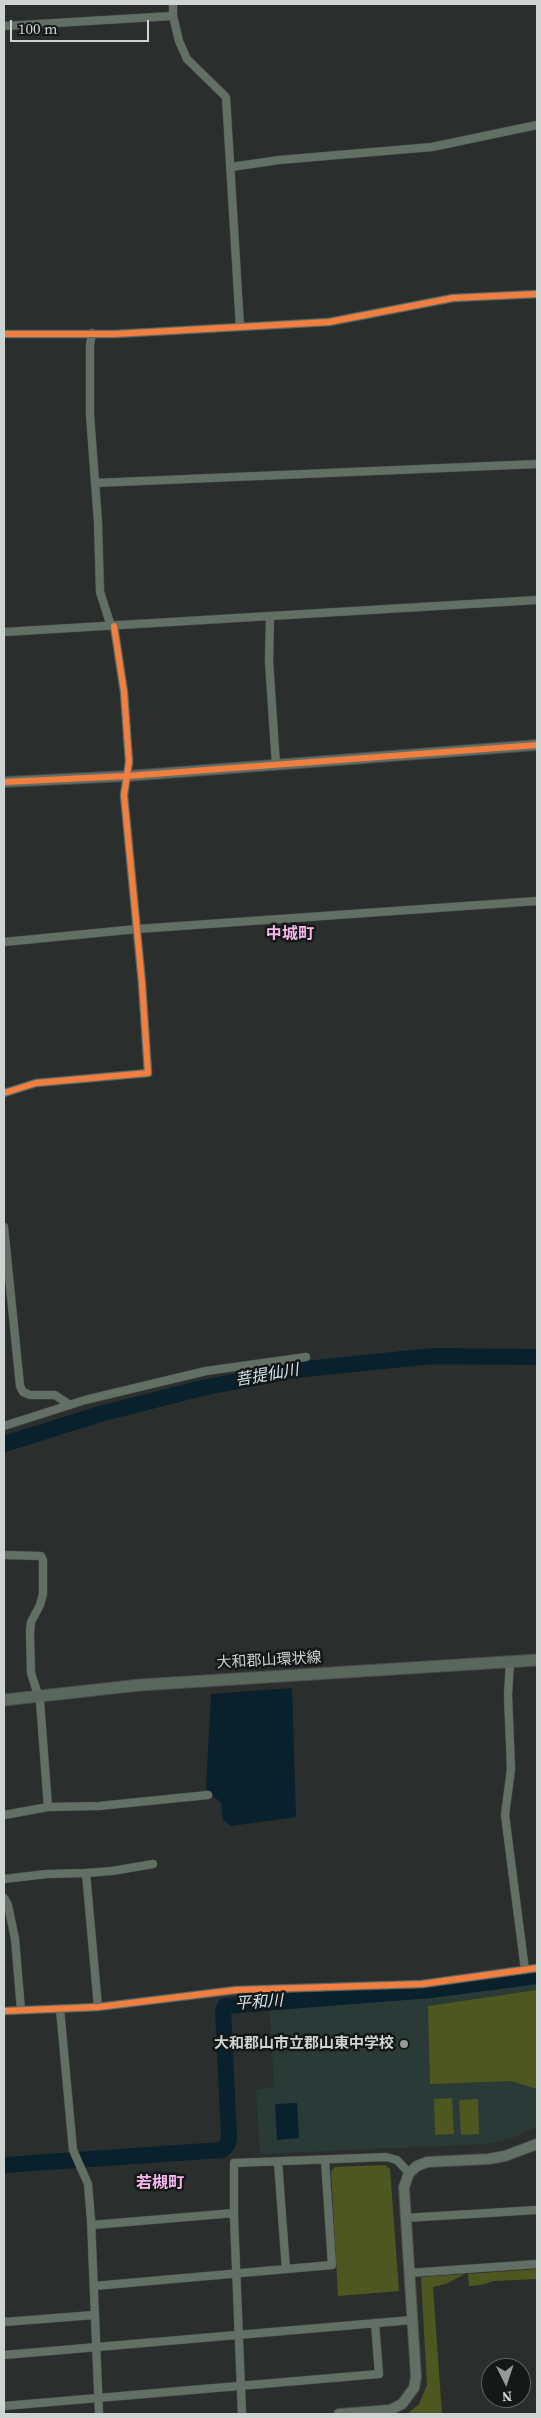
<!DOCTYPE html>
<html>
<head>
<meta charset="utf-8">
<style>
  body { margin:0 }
  #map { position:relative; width:541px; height:2418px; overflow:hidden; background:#2a2f2e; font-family:"Source Serif 4",serif }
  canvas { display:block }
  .frame { position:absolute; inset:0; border:5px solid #ced4d2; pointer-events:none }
  .north { position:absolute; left:481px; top:2358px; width:50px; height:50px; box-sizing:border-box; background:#141817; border:1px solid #5e6362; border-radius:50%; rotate:176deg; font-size:14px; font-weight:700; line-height:20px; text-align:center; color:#ced4d2 }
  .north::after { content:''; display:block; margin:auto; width:18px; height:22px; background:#959a99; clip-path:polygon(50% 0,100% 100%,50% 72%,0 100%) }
  .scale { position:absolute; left:10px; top:20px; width:139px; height:22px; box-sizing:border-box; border:2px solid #ced4d2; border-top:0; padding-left:6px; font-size:15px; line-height:18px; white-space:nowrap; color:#ced4d2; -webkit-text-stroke:4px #141817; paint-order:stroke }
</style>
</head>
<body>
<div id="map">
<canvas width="541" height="2418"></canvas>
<div class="frame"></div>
<div class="north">N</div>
<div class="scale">100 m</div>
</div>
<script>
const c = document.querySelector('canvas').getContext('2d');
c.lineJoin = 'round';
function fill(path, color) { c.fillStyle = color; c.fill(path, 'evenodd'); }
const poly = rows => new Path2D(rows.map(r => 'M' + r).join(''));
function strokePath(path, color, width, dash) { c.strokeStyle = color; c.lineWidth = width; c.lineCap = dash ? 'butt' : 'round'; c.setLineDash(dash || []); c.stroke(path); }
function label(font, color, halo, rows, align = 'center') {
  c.font = font + ' "Source Serif 4","Noto Sans JP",serif'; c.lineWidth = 5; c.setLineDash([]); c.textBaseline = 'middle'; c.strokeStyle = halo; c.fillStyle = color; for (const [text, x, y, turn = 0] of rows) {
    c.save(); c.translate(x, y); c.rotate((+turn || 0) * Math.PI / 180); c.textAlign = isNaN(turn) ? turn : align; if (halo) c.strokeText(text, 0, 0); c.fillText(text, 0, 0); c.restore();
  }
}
const built = poly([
  [537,1978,537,2127,510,2139,488,2144,260,2154,256,2090,274,2087,269,2002,420,1995]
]);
const green = poly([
  [537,1990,537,2089,511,2081,430,2084,428,2006],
  [452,2098,454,2134,435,2135,434,2099],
  [478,2099,479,2134,461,2135,459,2100],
  [385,2165,390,2169,399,2291,338,2296,331,2171,335,2167],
  [537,2269,537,2279,494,2281,481,2285,469,2286,468,2274],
  [465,2274,446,2284,433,2287,442,2414,407,2414,419,2404,427,2385,421,2277]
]);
const water = poly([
  [292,1688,296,1817,231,1826,223,1820,221,1803,206,1789,211,1694],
  [297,2103,299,2138,277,2140,275,2104]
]);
const river = poly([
  [4,1444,100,1414,202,1388,296,1370,432,1356,537,1357],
  [4,2165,222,2150,228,2144,229,2136,223,2010,225,2006,431,1990,537,1976]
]);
const minor = poly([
  [173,4,173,16,179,41,187,59,226,97,240,327],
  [4,26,173,16],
  [231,167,279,160,432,147,537,125],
  [92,333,90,345,90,415,98,522,100,592,111,626],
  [4,334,115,334,329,322,453,298,537,294],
  [95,483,537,464],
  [270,617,269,661,276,765],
  [4,632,537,600],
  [4,942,137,929,537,901],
  [4,1093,36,1083,148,1073,142,983,124,795,129,762,124,692,114,626],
  [4,1227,20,1386,23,1392,30,1395,55,1395,70,1405],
  [4,1426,85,1400,206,1371,306,1357],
  [4,1555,41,1556,43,1560,43,1594,40,1605,31,1622,30,1632,31,1673,40,1701,48,1807,4,1815],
  [510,1662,508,1695,511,1769,505,1815,525,1970],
  [48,1807,99,1806,208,1795],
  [86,1873,112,1871,153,1864],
  [4,1879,47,1874,86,1873,98,2007],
  [4,1898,8,1905,15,1939,21,2010],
  [60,2009,73,2150,88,2184,91,2220,99,2414],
  [4,2011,98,2007,236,1990,422,1984,537,1968],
  [278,2162,286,2269],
  [405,2218,537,2210],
  [92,2225,234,2213],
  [409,2273,537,2264],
  [94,2286,332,2265,325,2160],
  [4,2322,94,2315],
  [4,2355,412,2320],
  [4,2406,379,2374,375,2323],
  [242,2414,234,2218,234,2163,386,2157,397,2160,409,2173]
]);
const tertiary = poly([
  [4,782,127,776,537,745],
  [339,2414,390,2410,402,2404,414,2388,416,2377,404,2187,409,2173,417,2166,427,2162,489,2159,505,2156,537,2144]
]);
const secondary = poly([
  [4,1700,140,1685,537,1660]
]);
const cycleway = poly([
  [4,334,115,334,329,322,453,298,537,294],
  [4,782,127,776,537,745],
  [4,1093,36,1083,148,1073,142,983,124,795,129,762,124,692,114,626],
  [4,2011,98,2007,236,1990,422,1984,537,1968]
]);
const markers = [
  [404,2044,5,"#959a99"]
];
const streetNames = [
  ["大和郡山環状線",269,1661,-3]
];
const poiNames = [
  ["大和郡山市立郡山東中学校",394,2044]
];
const neighbourhoodNames = [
  ["中城町",290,935],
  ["若槻町",160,2184]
];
const waterNames = [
  ["菩提仙川",267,1376,-10],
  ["平和川",259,2003,-4]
];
fill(built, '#2a3a36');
fill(green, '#4e571f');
fill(water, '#09202d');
strokePath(river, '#09202d', 16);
strokePath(minor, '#484c4b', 9);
strokePath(tertiary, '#484c4b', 12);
strokePath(secondary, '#484c4b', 13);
strokePath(minor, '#616f64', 8);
strokePath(tertiary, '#616f64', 10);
strokePath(secondary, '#5a675d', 11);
strokePath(cycleway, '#f27e40', 6);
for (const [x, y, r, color] of markers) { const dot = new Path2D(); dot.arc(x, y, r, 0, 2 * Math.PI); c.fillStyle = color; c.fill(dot); strokePath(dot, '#141817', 2); }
label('15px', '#ced4d2', '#141817', streetNames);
label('bold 15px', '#ced4d2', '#141817', poiNames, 'right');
label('bold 16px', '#f5b6eb', '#141817', neighbourhoodNames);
label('italic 16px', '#d1e4f1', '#141817', waterNames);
</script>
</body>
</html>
